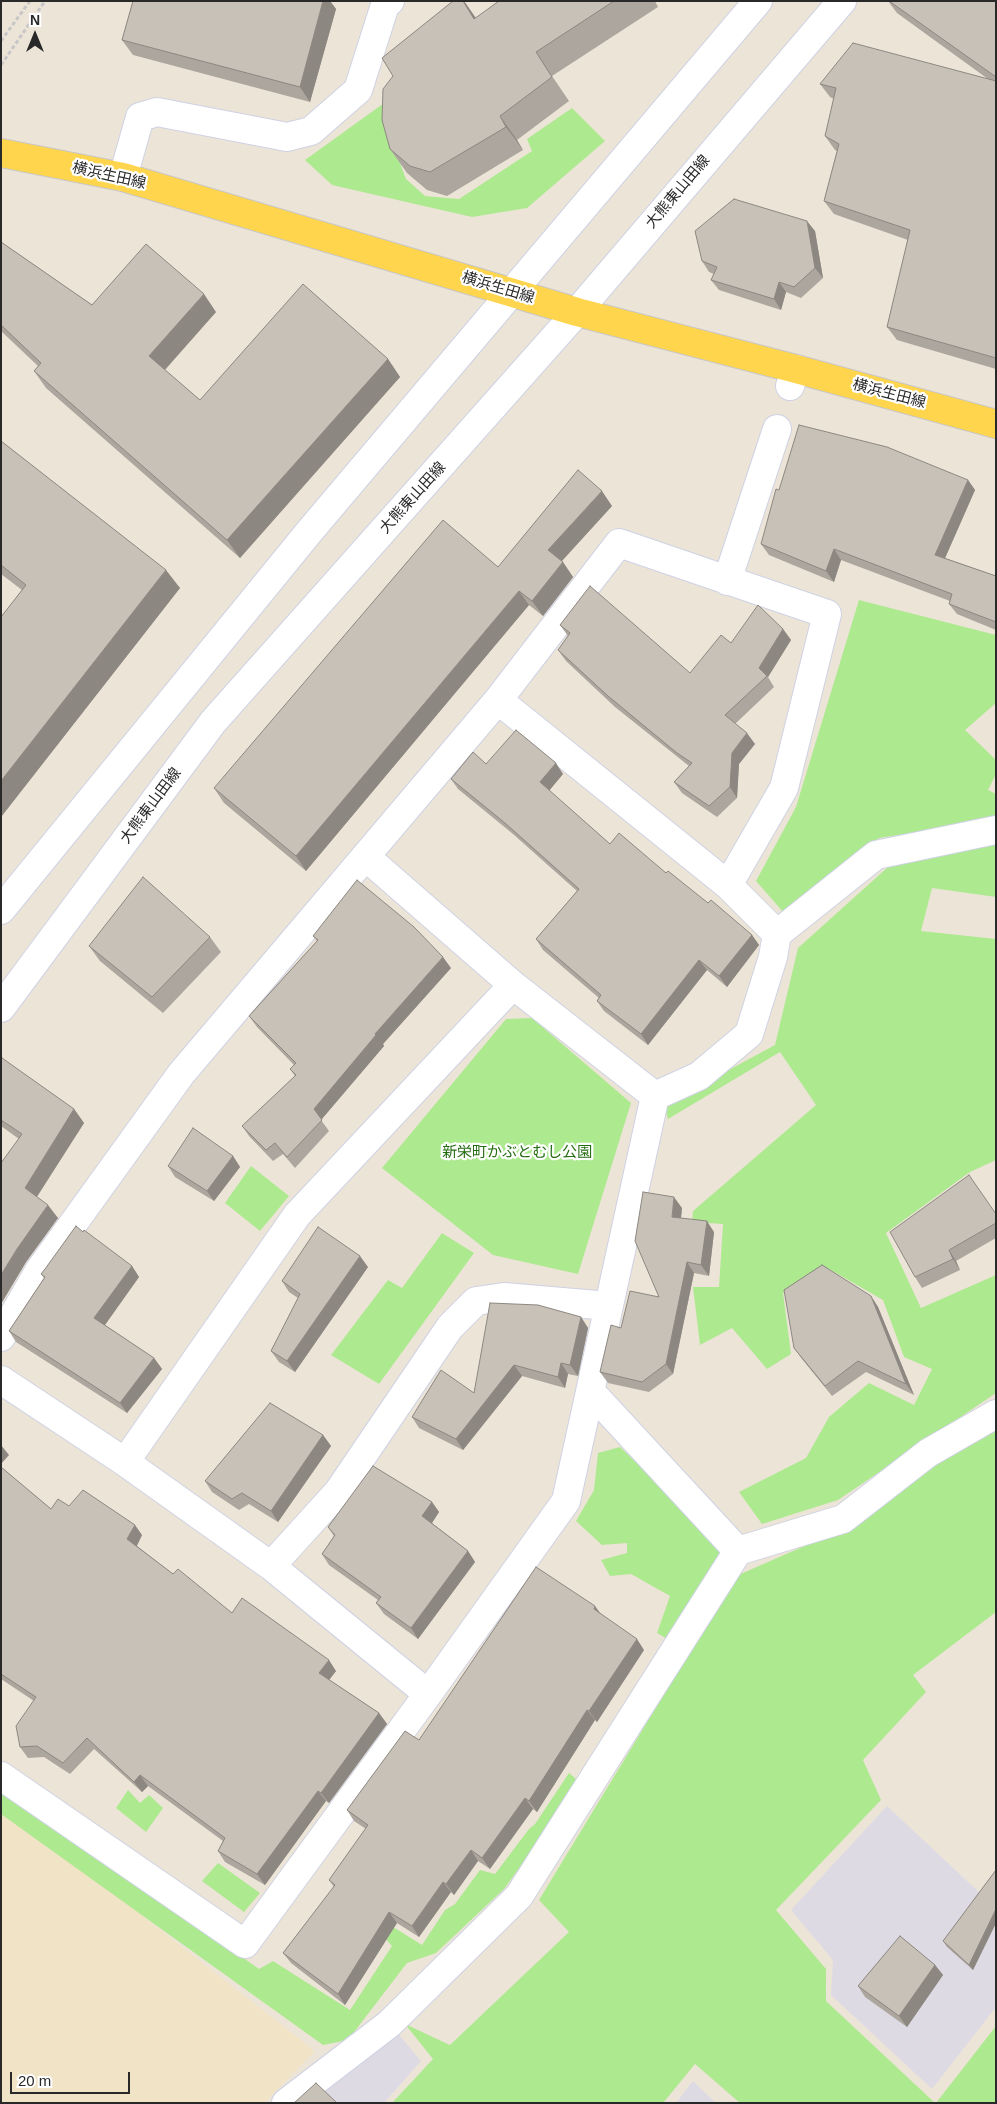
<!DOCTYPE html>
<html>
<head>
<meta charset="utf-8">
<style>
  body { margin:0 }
  #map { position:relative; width:997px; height:2104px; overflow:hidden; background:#ede4d8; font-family:Helvetica,sans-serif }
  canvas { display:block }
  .frame { position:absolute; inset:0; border:2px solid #292929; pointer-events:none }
  .north { position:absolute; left:10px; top:10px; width:50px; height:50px; -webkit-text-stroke:4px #fff; paint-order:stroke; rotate:0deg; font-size:14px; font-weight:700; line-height:20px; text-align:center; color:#292929 }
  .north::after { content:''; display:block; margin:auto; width:18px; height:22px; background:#292929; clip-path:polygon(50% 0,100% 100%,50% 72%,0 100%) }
  .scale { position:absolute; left:10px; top:2072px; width:120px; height:22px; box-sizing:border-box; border:2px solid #292929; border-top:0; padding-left:6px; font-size:15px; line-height:18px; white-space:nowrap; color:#292929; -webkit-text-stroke:4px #fff; paint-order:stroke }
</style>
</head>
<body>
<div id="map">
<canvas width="997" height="2104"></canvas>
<div class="frame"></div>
<div class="north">N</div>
<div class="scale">20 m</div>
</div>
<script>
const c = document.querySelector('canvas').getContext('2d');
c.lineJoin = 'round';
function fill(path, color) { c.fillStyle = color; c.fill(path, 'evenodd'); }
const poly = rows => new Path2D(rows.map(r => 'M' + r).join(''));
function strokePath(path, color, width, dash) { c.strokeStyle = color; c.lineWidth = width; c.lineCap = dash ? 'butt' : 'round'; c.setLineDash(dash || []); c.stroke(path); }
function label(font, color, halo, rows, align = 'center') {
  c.font = font + ' Helvetica,"Noto Sans JP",sans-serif'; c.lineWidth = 4.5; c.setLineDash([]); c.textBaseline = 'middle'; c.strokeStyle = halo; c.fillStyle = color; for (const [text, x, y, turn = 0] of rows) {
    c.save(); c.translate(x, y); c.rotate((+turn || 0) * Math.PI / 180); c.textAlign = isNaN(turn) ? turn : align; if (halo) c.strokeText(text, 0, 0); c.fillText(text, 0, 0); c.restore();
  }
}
const industrial = poly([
  [887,1806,996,1908,996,2007,932,2089,831,1995,833,1960,791,1910],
  [397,2032,421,2061,384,2103,298,2103],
  [693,2081,716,2103,676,2103]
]);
const education = poly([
  [1,1805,315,2051,264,2103,1,2103]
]);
const green = poly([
  [398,93,394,147,406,179,425,196,459,199,532,151,527,139,572,108,605,141,527,208,472,217,332,185,305,160],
  [859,600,996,635,996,703,965,730,996,760,996,774,988,790,996,794,996,820,879,838,784,913,756,881,796,807],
  [996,842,996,897,932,888,921,931,996,939,996,1160,970,1172,886,1233,921,1308,996,1275,996,1393,838,1500,762,1524,739,1492,806,1458,829,1417,869,1383,914,1405,932,1369,904,1357,883,1300,829,1269,783,1293,791,1354,767,1369,732,1328,700,1345,693,1287,719,1287,723,1224,692,1222,693,1211,816,1105,780,1052,668,1119,664,1105,775,1045,798,948,888,867],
  [532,1018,631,1103,578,1274,493,1255,382,1168,506,1019],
  [251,1166,289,1196,260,1231,225,1203],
  [442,1233,474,1253,379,1384,331,1355,388,1280,402,1288],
  [996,1425,996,1612,913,1675,926,1692,863,1760,881,1800,776,1910,826,1969,826,2001,935,2103,740,2103,695,2064,663,2103,392,2103,433,2059,405,2024,450,2045,569,1932,539,1900,736,1576,857,1523,956,1447],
  [620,1447,728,1550,669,1640,657,1633,670,1596,631,1574,610,1576,601,1560,627,1553,627,1543,602,1545,576,1521,594,1490,598,1453],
  [569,1773,581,1783,504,1889,436,1953,407,1963,348,2040,323,2045,1,1814,1,1786,259,1969,273,1961,350,2010,392,1946,376,1928,382,1920,422,1945,445,1910,455,1904,480,1870,495,1874,529,1829,535,1824],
  [128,1790,140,1803,149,1795,163,1808,146,1832,116,1808],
  [218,1863,260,1893,244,1912,202,1881],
  [996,2026,996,2103,936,2103]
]);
const path = poly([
  [1,41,30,1],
  [1,65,45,1]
]);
const street = poly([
  [123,177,140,117,157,112,287,137,311,131,358,90,385,5,390,1],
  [790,386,796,369],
  [727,581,777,429],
  [498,700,728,885,777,934],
  [366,857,513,985,655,1096],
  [655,1096,699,1076,749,1034,773,957,777,934,876,855,996,830],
  [1,1337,39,1271,181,1074,498,700,619,543,827,614,784,788,728,885],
  [1,1380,125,1462,271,1566,428,1694],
  [591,1392,738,1551],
  [125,1462,297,1215,513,985],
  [271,1566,338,1492,450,1327,476,1301,504,1297,609,1306],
  [1,1776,245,1944,428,1694,566,1501,655,1096],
  [286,2103,389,2024,519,1896,738,1551,843,1519,928,1453,996,1414]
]);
const secondary = poly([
  [1,910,309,532,758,1],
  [1,1008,213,722,577,312,842,1]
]);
const primary = poly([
  [1,153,123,177,577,312,796,369,996,424]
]);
const wall = poly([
  [133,1,330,1,336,9,310,102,133,55,122,40],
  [453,1,464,1,476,18,499,1,655,1,658,7,552,76,569,101,517,140,523,150,447,196,427,190,407,173,390,149],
  [888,1,996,1,996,369,897,340,887,327,908,240,834,214,824,201,837,151,835,150,825,136,834,99,830,97,820,84,988,79,897,13],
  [815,231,823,278,801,298,786,292,781,310,719,290,711,280,714,274,709,272,702,261],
  [1,242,92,305,216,312,165,370,200,400,388,359,400,377,240,558,46,388,34,371,38,366,1,331],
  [1,441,180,588,1,817,1,617,22,590,1,574],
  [968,480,975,490,945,558,996,576,996,630,957,614,949,604,950,601,841,560,834,582,769,555,761,544,779,490],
  [612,506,562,561,573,577,543,616,529,605,306,871,224,803,214,788,498,567],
  [560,625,690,673,731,643,783,629,791,640,768,677,774,687,735,724,755,744,739,764,737,798,717,817,682,793,674,782,689,766,615,707,566,661,558,650,568,636],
  [486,764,563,774,549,791,610,844,666,873,752,935,759,945,727,987,707,970,648,1045,604,1011,597,1001,599,998,543,950,536,939,577,891,513,834,458,789,451,779],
  [313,936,451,968,383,1044,384,1046,321,1120,329,1131,295,1168,283,1154,273,1161,249,1136,242,1126,295,1076,290,1069,294,1065,257,1027,249,1016,317,941],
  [210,937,221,952,163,1013,100,961,89,946],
  [1,1059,74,1109,84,1123,37,1197,58,1218,26,1262,1,1304,1,1163,19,1139,1,1126],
  [233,1156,240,1167,214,1201,175,1177,168,1166],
  [682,1208,681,1218,714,1232,709,1276,694,1273,673,1374,649,1392,608,1383,600,1372,621,1328,659,1297],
  [996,1214,996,1238,956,1261,960,1270,922,1288,915,1277],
  [132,1266,139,1277,105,1325,154,1358,162,1369,127,1413,16,1342,9,1331,44,1278,41,1274],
  [368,1267,295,1372,279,1362,271,1351,298,1298,289,1292,282,1281],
  [871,1296,878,1307,914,1395,866,1372,832,1396,802,1359,794,1348],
  [581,1317,588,1328,578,1376,568,1374,565,1388,522,1376,463,1450,419,1428,412,1417,474,1393],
  [323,1435,331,1446,278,1522,249,1504,239,1510,212,1492,205,1481],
  [1,1467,51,1509,69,1506,142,1535,137,1546,173,1574,232,1613,336,1671,329,1680,379,1713,387,1724,329,1803,326,1801,265,1885,225,1862,218,1851,223,1841,148,1786,142,1792,94,1749,70,1774,44,1757,28,1758,20,1747,34,1701,1,1679],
  [432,1502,439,1512,432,1523,468,1551,475,1562,418,1639,384,1614,376,1603,378,1600,329,1565,322,1554,334,1536,328,1527],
  [644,1650,597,1722,595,1720,537,1812,533,1809,490,1869,478,1861,454,1895,451,1892,419,1937,397,1923,345,2005,291,1963,283,1953,334,1887,329,1880,366,1829,354,1821,347,1810,419,1740],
  [996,1870,996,1923,973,1970,947,1947,943,1941],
  [935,1965,943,1975,907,2027,865,1997,858,1986]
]);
const shadedWall = poly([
  [323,1,330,1,336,9,310,102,300,87],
  [463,1,464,1,477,20,474,19],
  [500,116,517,140,523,150,506,127],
  [807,221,815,231,823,278,815,268],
  [779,282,786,292,781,310,774,299],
  [204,294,216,312,161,374,149,356],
  [388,359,400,377,240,558,227,540],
  [968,480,975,490,942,565,935,555],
  [602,491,612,506,559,564,548,550],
  [834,549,841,560,834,582,826,571],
  [563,562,573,577,543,616,532,601],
  [166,570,180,588,1,817,1,781],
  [519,591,529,605,306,871,296,856],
  [783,629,791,640,768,677,759,668],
  [747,733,755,744,739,764,737,798,730,787,732,753],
  [556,763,563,774,547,793,540,782],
  [752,935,759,945,727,987,719,976],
  [443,957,451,968,383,1044,384,1046,321,1120,314,1109,375,1034],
  [699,960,707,970,648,1045,641,1034],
  [74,1109,84,1123,34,1201,25,1188],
  [233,1156,240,1167,214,1201,207,1191],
  [674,1197,682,1208,680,1227,672,1217],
  [48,1205,58,1218,26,1262,1,1304,1,1275,17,1249],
  [707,1221,714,1232,709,1276,701,1265],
  [949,1250,956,1261,960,1270,953,1259],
  [360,1256,368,1267,295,1372,287,1361],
  [687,1262,694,1273,673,1374,666,1364],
  [132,1266,139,1277,102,1329,94,1318],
  [871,1296,878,1307,914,1395,906,1384],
  [581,1317,588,1328,578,1376,570,1365],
  [154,1358,162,1369,127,1413,120,1403],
  [561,1363,568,1374,565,1388,558,1377],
  [514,1365,522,1376,463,1450,456,1439],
  [323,1435,331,1446,278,1522,271,1511],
  [1,1445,9,1455,1,1464],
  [432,1502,439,1512,430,1526,422,1516],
  [135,1525,142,1535,135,1549,127,1539],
  [468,1551,475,1562,418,1639,411,1628],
  [595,1606,603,1617,594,1609],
  [637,1639,644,1650,597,1722,589,1711],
  [329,1660,336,1671,326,1684,319,1673],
  [587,1710,595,1720,537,1812,529,1801],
  [379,1713,387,1724,329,1803,321,1793],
  [140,1775,148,1786,142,1792,134,1782],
  [318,1791,326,1801,265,1885,257,1874],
  [525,1798,533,1809,490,1869,482,1858],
  [471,1850,478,1861,454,1895,446,1884],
  [443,1882,451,1892,419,1937,412,1926],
  [996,1909,996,1923,973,1970,969,1965],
  [389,1912,397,1923,345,2005,338,1994],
  [935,1965,943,1975,907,2027,899,2016]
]);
const building = poly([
  [133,1,323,1,300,87,122,40,133,1],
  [453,1,463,1,474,19,499,1,614,1,536,52,552,77,500,116,506,127,430,172,410,166,390,149,382,120,383,89,393,76,382,58,453,1],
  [889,1,996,1,996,77,889,1],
  [853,43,996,81,996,358,887,327,910,230,824,201,839,144,825,136,836,88,820,84,853,43],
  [734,199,807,221,815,268,794,287,779,282,774,299,711,280,717,267,702,261,695,231,734,199],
  [1,242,92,305,146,244,204,294,149,356,200,400,303,284,388,359,227,540,34,371,41,363,1,325,1,242],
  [799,425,887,447,968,480,935,555,996,576,996,622,949,604,952,594,834,549,826,571,761,544,776,489,779,490,799,425],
  [1,441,166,570,1,781,1,617,26,585,1,565,1,441],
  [578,470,602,491,548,550,563,562,532,601,519,591,296,856,214,788,443,520,498,567,578,470],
  [590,586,690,673,721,635,731,643,758,605,783,629,759,668,767,676,725,715,747,733,732,753,730,787,709,806,674,782,692,763,677,753,608,696,558,650,570,633,560,625,590,586],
  [516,730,556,763,540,782,610,844,619,833,666,873,668,871,708,903,711,900,752,935,719,976,699,960,641,1034,597,1001,601,995,536,939,579,889,505,823,451,779,473,752,486,764,516,730],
  [143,877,210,937,152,997,89,946,143,877],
  [357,880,414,927,443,957,375,1034,376,1035,314,1109,322,1120,287,1157,275,1143,266,1150,242,1126,296,1075,290,1069,296,1063,249,1016,318,940,313,936,357,880],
  [2,1058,74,1109,25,1188,48,1205,17,1249,1,1275,1,1163,22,1134,1,1120,1,1059,2,1058],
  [193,1128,233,1156,207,1191,168,1166,193,1128],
  [969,1175,996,1214,996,1223,949,1250,953,1259,915,1277,890,1232,969,1175],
  [643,1192,674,1197,672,1217,707,1221,701,1265,687,1262,666,1364,642,1382,600,1372,611,1325,621,1328,630,1291,659,1297,635,1241,643,1192],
  [76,1226,83,1232,84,1230,132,1266,94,1318,154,1358,120,1403,9,1331,45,1277,41,1274,45,1269,76,1226],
  [318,1227,360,1256,287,1361,271,1351,300,1294,282,1281,318,1227],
  [822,1265,871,1296,906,1384,858,1361,825,1386,794,1348,784,1290,822,1265],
  [490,1303,538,1305,581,1317,570,1365,561,1363,558,1377,514,1365,456,1439,412,1417,441,1370,474,1393,490,1303],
  [270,1403,323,1435,271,1511,242,1493,232,1499,205,1481,270,1403],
  [373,1466,432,1502,422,1516,468,1551,411,1628,376,1603,381,1597,322,1554,335,1535,328,1527,373,1466],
  [1,1467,51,1509,58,1499,69,1506,83,1490,135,1525,127,1539,173,1574,178,1569,232,1613,242,1598,329,1660,319,1673,379,1713,321,1793,318,1791,257,1874,218,1851,225,1838,140,1775,134,1782,87,1738,63,1763,37,1746,20,1747,16,1726,36,1697,1,1674,1,1467],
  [536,1567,595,1606,594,1609,637,1639,589,1711,587,1710,529,1801,525,1798,482,1858,471,1850,446,1884,443,1882,412,1926,389,1912,338,1994,283,1953,335,1885,329,1880,368,1825,347,1810,405,1731,419,1740,536,1567],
  [996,1870,996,1909,969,1965,943,1941,996,1870],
  [900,1936,935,1965,899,2016,858,1986,900,1936],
  [316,2083,337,2103,294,2103,316,2083]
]);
const streetNames = [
  ["横浜生田線",109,176,13],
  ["大熊東山田線",678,192,-50],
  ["横浜生田線",498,288,17],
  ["横浜生田線",889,394,15],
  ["大熊東山田線",413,498,-48],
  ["大熊東山田線",151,806,-53]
];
const parkNames = [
  ["新栄町かぶとむし公園",517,1153]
];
fill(industrial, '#dddae4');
fill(education, '#f0e3c6');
fill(green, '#ade98f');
strokePath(street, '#ced2e3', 30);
strokePath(secondary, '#ced2e3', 30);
strokePath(primary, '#c7c7c7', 30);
strokePath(path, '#c7c7c7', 3, [4, 2.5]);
strokePath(street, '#fff', 28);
strokePath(secondary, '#fff', 28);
strokePath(primary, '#fed54c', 28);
fill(wall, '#aca69e');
fill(shadedWall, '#8c8781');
fill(building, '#c8c1b8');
strokePath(building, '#8c8781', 1);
label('15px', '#292929', '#fff', streetNames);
label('15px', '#256c12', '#fff', parkNames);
</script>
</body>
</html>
